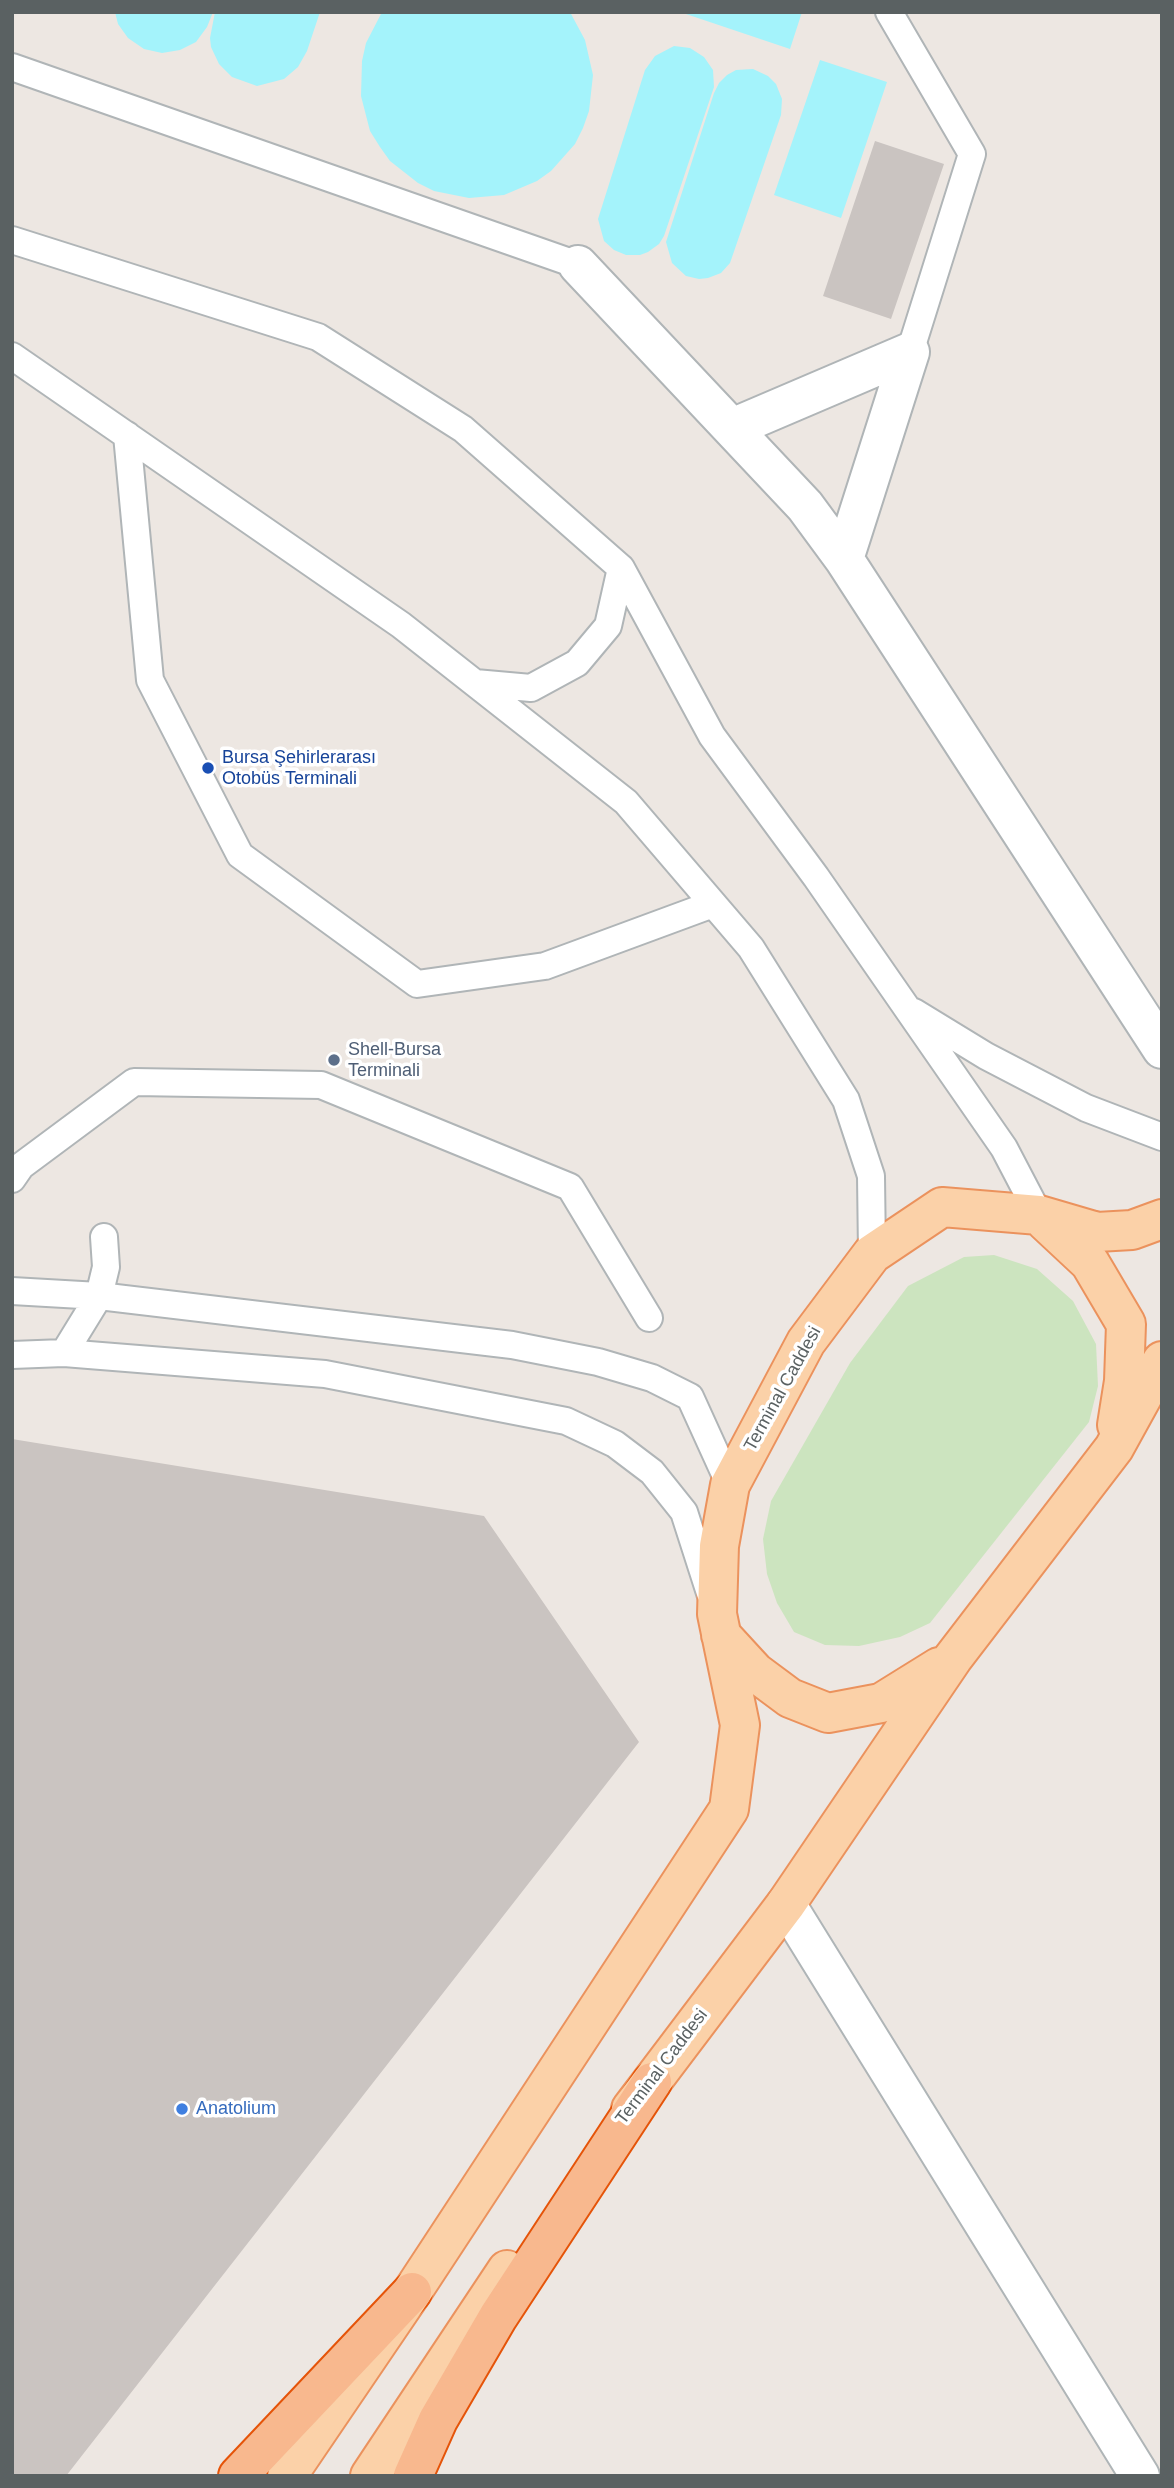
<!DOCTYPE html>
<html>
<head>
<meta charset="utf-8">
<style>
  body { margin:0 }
  #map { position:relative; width:1174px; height:2488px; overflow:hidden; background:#ede7e2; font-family:Helvetica,sans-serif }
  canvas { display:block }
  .frame { position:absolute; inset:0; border:14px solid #5a6162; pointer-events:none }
</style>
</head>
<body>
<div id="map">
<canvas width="1174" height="2488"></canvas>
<div class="frame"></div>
</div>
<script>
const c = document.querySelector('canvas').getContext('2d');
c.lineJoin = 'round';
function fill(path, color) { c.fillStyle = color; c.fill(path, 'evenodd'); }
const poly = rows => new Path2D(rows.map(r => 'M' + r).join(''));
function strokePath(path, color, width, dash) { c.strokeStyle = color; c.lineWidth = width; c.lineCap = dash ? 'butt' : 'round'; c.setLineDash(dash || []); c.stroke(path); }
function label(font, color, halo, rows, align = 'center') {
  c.font = font + ' Helvetica,sans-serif'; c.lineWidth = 7; c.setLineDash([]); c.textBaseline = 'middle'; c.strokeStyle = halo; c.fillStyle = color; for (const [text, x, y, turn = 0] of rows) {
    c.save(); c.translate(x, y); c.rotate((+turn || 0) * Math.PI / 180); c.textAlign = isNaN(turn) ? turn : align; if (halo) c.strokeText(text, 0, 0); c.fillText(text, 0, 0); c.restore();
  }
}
const green = poly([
  [994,1255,1037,1269,1073,1301,1096,1344,1098,1386,1089,1422,930,1623,900,1637,859,1646,825,1645,794,1632,777,1603,767,1574,763,1539,771,1501,850,1363,908,1286,964,1257]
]);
const water = poly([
  [115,12,213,12,207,27,196,42,180,50,162,53,144,49,128,38,118,24],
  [215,12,320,12,307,51,298,67,284,79,257,86,232,77,219,64,211,47,210,38],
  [382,12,570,12,585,40,593,75,589,111,583,128,575,144,551,171,537,181,504,195,469,198,434,191,418,183,390,161,380,147,370,131,361,96,362,61,366,43],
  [680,12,802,12,790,49],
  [674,46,690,48,704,57,713,70,714,87,664,236,659,244,648,252,640,255,626,255,614,250,604,241,598,219,645,70,655,56],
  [820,60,887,82,841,218,774,195],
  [753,69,768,76,776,84,782,99,781,115,730,263,721,273,708,278,699,279,686,276,672,263,666,242,714,93,719,83,727,75,736,70]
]);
const building = poly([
  [875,141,944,164,891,319,823,296],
  [12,1439,484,1516,639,1742,66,2476,12,2476]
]);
const lane = poly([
  [889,12,972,154,910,352],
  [12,67,578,265],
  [12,240,318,337,463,429,621,568,712,736,816,877,1004,1148,1039,1215],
  [12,356,401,625,626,802,751,948,846,1100,871,1176,872,1254],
  [127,435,150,680,240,855,417,984,545,966,713,904],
  [475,683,531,688,577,663,608,626,621,568],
  [914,1012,986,1056,1086,1108,1162,1137],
  [12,1179,21,1166,134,1082,321,1085,570,1187,649,1318],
  [12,1291,99,1296,512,1345,598,1362,652,1378,690,1397,730,1485],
  [64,1353,99,1296,106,1267,104,1237],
  [12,1355,64,1353,325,1374,566,1421,615,1444,652,1472,684,1512,710,1593]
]);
const street = poly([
  [578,265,805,506,844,559,1162,1049],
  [732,428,910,352],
  [844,559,910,352]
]);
const secondary = poly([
  [786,1904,1140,2476]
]);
const primary = poly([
  [1045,1221,1090,1263,1126,1324,1124,1381,1117,1425],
  [721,1635,755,1672,790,1698,828,1713,881,1703,939,1667],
  [631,2109,786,1904,953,1658,1114,1448,1162,1361],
  [287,2476,412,2292,729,1809,740,1725,717,1614,719,1546,730,1485,806,1342,872,1254,942,1207,1039,1215,1097,1232,1132,1230,1162,1219],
  [370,2476,507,2270]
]);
const highway = poly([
  [238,2476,412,2292],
  [413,2476,438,2420,498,2317,652,2082]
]);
const markers = [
  [208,768,7,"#1a4fb4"],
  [334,1060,7,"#5c6f8a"],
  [182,2109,7,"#3f7fe0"]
];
const transitNames = [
  ["Bursa Şehirlerarası",222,758],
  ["Otobüs Terminali",222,779]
];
const serviceNames = [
  ["Shell-Bursa",348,1050],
  ["Terminali",348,1071]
];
const streetNames = [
  ["Terminal Caddesi",783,1389,-61],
  ["Terminal Caddesi",662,2067,-53]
];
const shopNames = [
  ["Anatolium",196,2109]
];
fill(green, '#cce4bf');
fill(water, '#a4f3fb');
fill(building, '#cac4c1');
strokePath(lane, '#b0b5b7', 30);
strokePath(street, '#b0b5b7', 42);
strokePath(secondary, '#afb5b7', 42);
strokePath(primary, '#eb925d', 42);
strokePath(highway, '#e55409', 42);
strokePath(lane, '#fff', 26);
strokePath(street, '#fff', 38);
strokePath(secondary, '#fff', 38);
strokePath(primary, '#fbd1a8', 38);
strokePath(highway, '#f8b88e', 38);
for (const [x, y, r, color] of markers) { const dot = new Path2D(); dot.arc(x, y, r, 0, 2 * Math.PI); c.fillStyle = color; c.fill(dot); strokePath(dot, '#fff', 2.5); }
label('18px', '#164399', '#fff', transitNames, 'left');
label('18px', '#4e5e75', '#fff', serviceNames, 'left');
label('18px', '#5a6162', '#fff', streetNames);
label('18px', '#366cbe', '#fff', shopNames, 'left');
</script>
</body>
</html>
